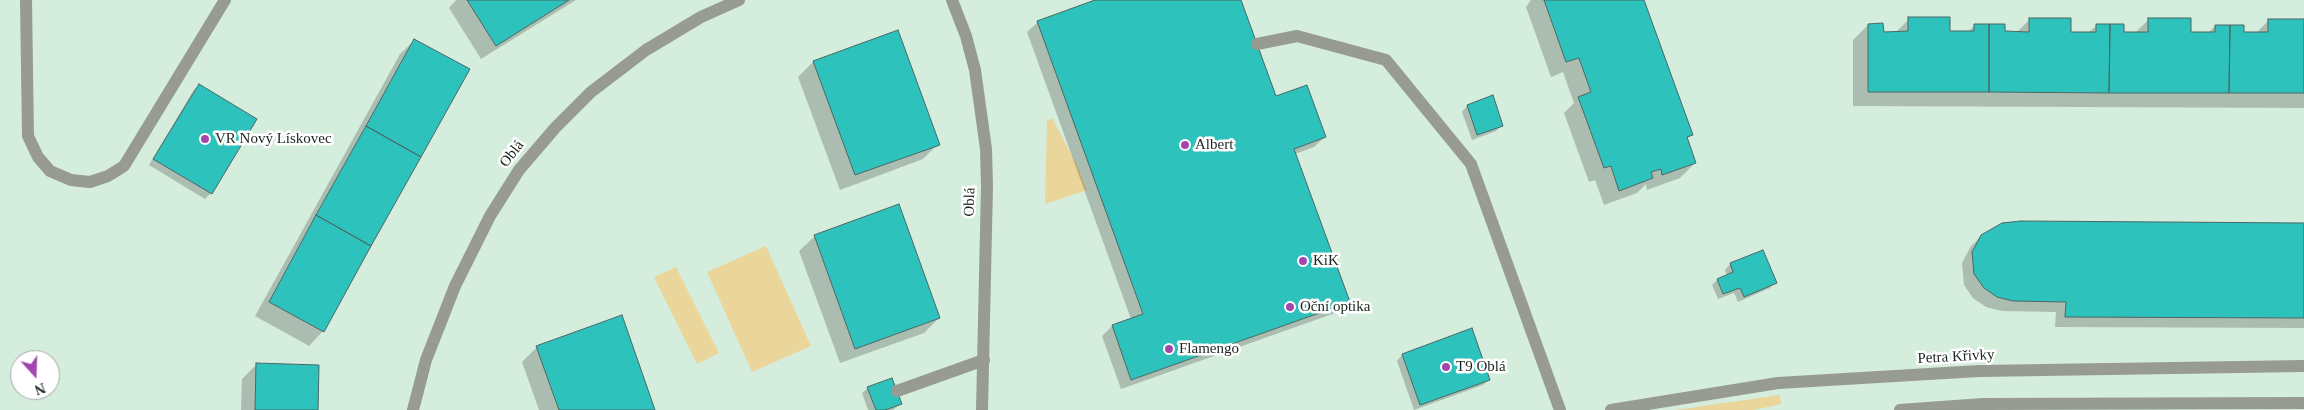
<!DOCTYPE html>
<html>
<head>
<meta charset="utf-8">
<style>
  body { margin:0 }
  #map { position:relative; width:2304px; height:410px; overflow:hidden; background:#d5eddd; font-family:Georgia,serif }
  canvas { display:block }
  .north { position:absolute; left:10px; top:350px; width:50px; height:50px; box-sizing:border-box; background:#fff; border:1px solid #a4a7a5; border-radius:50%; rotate:160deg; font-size:14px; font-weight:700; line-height:20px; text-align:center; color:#1b241e }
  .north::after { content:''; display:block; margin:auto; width:18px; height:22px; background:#a346af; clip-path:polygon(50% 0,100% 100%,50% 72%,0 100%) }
</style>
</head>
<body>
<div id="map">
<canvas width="2304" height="410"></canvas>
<div class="north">N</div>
</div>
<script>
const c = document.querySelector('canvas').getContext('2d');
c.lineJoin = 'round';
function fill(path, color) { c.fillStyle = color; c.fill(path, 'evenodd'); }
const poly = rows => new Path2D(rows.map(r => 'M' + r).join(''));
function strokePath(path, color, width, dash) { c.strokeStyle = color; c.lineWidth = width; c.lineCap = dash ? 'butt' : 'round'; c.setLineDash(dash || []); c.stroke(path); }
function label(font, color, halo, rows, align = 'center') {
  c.font = font + ' Georgia,serif'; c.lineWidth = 5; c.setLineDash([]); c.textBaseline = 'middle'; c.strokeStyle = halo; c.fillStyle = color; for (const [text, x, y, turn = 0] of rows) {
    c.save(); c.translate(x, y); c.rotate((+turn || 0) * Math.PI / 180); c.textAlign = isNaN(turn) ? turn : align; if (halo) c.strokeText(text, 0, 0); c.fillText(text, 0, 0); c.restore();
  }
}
const green = poly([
  [1052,118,1077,165,1087,190,1045,204,1047,121],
  [766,246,811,346,752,372,707,272],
  [676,267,719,353,697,364,654,277],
  [1780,395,1781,404,1754,410,1675,410]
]);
const shadow = poly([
  [456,0,576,0,481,59,449,8],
  [1099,0,1239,0,1275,98,1325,137,1314,147,1295,154,1348,301,1338,312,1121,389,1102,336,1112,326,1131,319,1027,32,1038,22],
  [1531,0,1643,0,1691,135,1687,139,1695,163,1680,178,1647,190,1646,184,1637,193,1604,205,1595,180,1589,182,1564,113,1574,103,1563,72,1551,77,1526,7],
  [1909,19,1949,32,1968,32,1975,25,2004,32,2016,33,2030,19,2070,33,2088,33,2096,26,2123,33,2135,33,2149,19,2189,33,2208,33,2215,26,2243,34,2255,34,2269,20,2304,20,2304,108,1853,106,1853,40,1868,25,1883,33,1895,33],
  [897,31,938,144,923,159,840,190,798,77,813,62],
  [415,40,468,70,323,331,309,346,255,316,400,54],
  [199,85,211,193,205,199,149,165,193,91],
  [1467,106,1502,125,1496,131,1472,140,1462,112],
  [2304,224,2304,328,2055,327,2056,312,2002,311,1986,307,1973,298,1964,285,1962,263,1971,246,1982,236],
  [815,236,939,318,924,333,840,363,799,251],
  [1762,252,1775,282,1770,288,1738,302,1734,293,1718,299,1712,285,1717,280,1727,276,1725,270,1730,264],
  [1471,330,1489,380,1483,385,1414,410,1397,361,1402,355],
  [537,347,654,410,539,410,522,362],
  [256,365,317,410,241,410,242,379],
  [868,388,900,404,893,410,868,410,862,393]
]);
const building = poly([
  [467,0,569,0,496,46,467,0],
  [1095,0,1241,0,1276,96,1307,85,1326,137,1294,149,1350,302,1131,380,1112,325,1143,314,1037,21,1095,0],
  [1544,0,1644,0,1693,135,1687,137,1696,163,1662,175,1661,169,1651,172,1653,178,1619,191,1611,166,1604,168,1578,97,1591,92,1579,58,1566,62,1544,0],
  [1908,17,1950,17,1950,31,1974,31,1974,24,1989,24,1989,92,1868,92,1868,24,1883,23,1884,32,1908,31,1908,17],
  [2029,18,2071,18,2071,32,2096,32,2096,24,2110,24,2109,93,1989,92,1989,24,2005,24,2005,31,2029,32,2029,18],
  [2148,18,2191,18,2191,32,2215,32,2215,25,2230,25,2229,93,2109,93,2110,24,2124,24,2124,32,2148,32,2148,18],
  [2268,19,2304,19,2304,93,2229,93,2230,25,2244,25,2244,32,2268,32,2268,19],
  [898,30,940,145,855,175,813,61,898,30],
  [414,39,470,69,421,157,366,126,414,39],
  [199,84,257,119,212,194,153,159,199,84],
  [1493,95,1503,126,1477,135,1467,105,1493,95],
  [366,126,421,157,371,246,316,215,366,126],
  [899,204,940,318,855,349,814,235,899,204],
  [316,215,371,246,324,332,269,302,316,215],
  [2021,221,2304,223,2304,318,2065,317,2066,302,2013,301,1997,297,1984,288,1974,274,1972,252,1981,235,2002,223,2021,221],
  [1763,250,1777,283,1744,297,1740,288,1723,294,1717,279,1733,272,1730,263,1763,250],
  [622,315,655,410,559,410,536,346,622,315],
  [1472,328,1490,380,1420,405,1402,354,1472,328],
  [256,363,319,365,318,410,255,410,256,363],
  [892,378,902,404,885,410,876,410,867,387,892,378]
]);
const service = poly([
  [26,0,28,136,38,157,50,171,71,180,90,182,108,176,124,166,225,0],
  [1257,44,1297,36,1386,60,1471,164,1560,410],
  [897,391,984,360]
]);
const minor = poly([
  [952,0,966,36,975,70,986,149,987,186,982,410],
  [413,410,426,360,455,286,490,216,519,170,555,128,591,92,646,50,701,17,739,0]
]);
const tertiary = poly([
  [1611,410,1778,383,1979,371,2304,366],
  [1900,410,1983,404,2304,403]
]);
const markers = [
  [205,139,5,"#a346af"],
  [1185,145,5,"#a346af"],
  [1303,261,5,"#a346af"],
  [1290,307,5,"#a346af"],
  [1169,349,5,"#a346af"],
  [1446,367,5,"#a346af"]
];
const poiNames = [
  ["VR Nový Lískovec",215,139],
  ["Albert",1195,145],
  ["KiK",1313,261],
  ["Oční optika",1300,307],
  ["Flamengo",1179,349],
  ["T9 Oblá",1456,367]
];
const streetNames = [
  ["Oblá",512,154,-52],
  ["Oblá",970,202,-88],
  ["Petra Křivky",1956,357,-3]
];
fill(green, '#ead69a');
fill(shadow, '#0003');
fill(building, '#2ec2bc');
strokePath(building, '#4b6765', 1);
strokePath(service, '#979b91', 12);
strokePath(minor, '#979b91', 12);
strokePath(tertiary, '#979b91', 12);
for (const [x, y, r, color] of markers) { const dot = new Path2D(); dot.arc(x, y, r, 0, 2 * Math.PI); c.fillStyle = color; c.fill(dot); strokePath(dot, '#fff', 2); }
label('15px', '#1b241e', '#fff', poiNames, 'left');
label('15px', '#1b241e', '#fff', streetNames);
</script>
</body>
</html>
